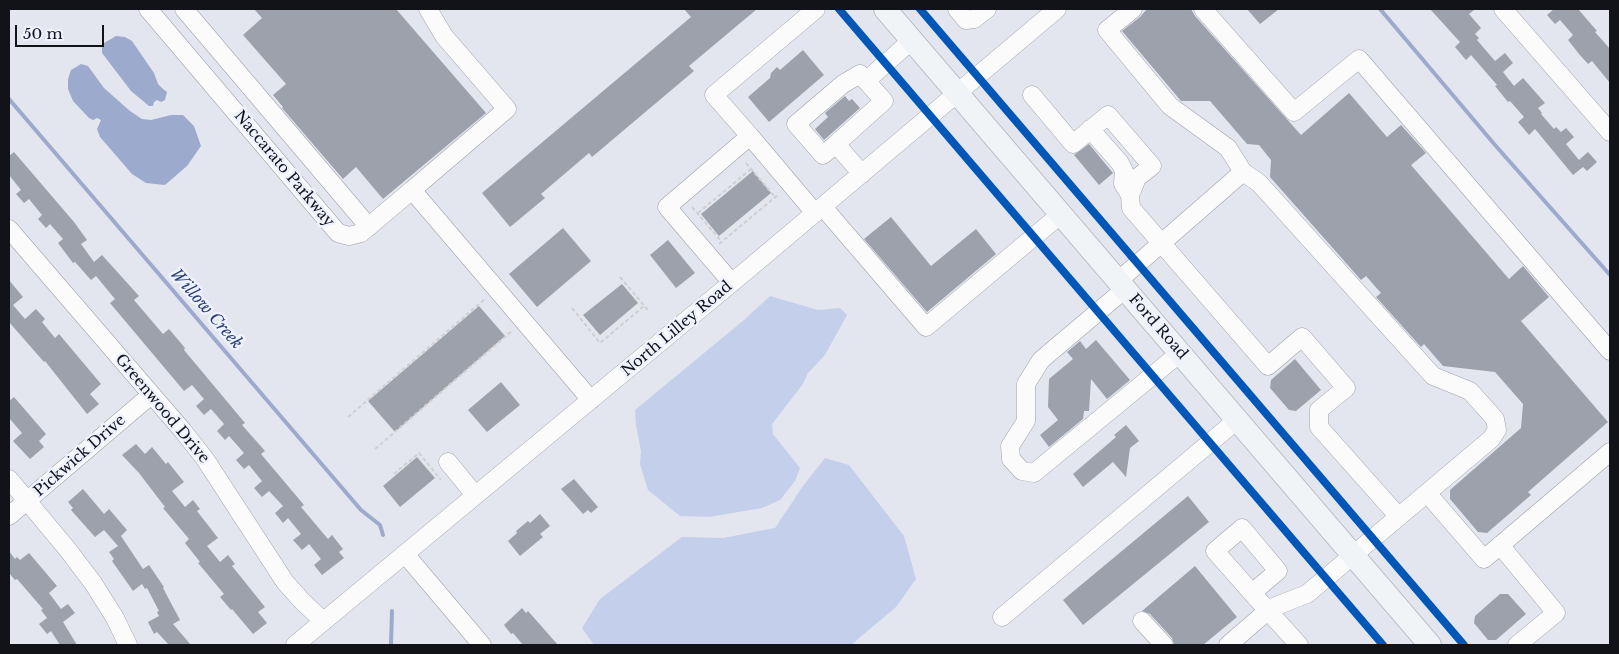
<!DOCTYPE html>
<html>
<head>
<meta charset="utf-8">
<style>
  body { margin:0 }
  #map { position:relative; width:1619px; height:654px; overflow:hidden; background:#e3e6ee; font-family:"Libre Baskerville",serif }
  canvas { display:block }
  .frame { position:absolute; inset:0; border:10px solid #111318; pointer-events:none }
  .scale { position:absolute; left:15px; top:25px; width:89px; height:22px; box-sizing:border-box; border:2px solid #111318; border-top:0; padding-left:6px; font-size:15px; line-height:18px; white-space:nowrap; color:#111318; -webkit-text-stroke:4px #edf2fe; paint-order:stroke }
</style>
</head>
<body>
<div id="map">
<canvas width="1619" height="654"></canvas>
<div class="frame"></div>
<div class="scale">50 m</div>
</div>
<script>
const c = document.querySelector('canvas').getContext('2d');
c.lineJoin = 'round';
function fill(path, color) { c.fillStyle = color; c.fill(path, 'evenodd'); }
const poly = rows => new Path2D(rows.map(r => 'M' + r).join(''));
function strokePath(path, color, width, dash) { c.strokeStyle = color; c.lineWidth = width; c.lineCap = dash ? 'butt' : 'round'; c.setLineDash(dash || []); c.stroke(path); }
function label(font, color, halo, rows, align = 'center') {
  c.font = font + ' "Libre Baskerville",serif'; c.lineWidth = 5; c.setLineDash([]); c.textBaseline = 'middle'; c.strokeStyle = halo; c.fillStyle = color; for (const [text, x, y, turn = 0] of rows) {
    c.save(); c.translate(x, y); c.rotate((+turn || 0) * Math.PI / 180); c.textAlign = isNaN(turn) ? turn : align; if (halo) c.strokeText(text, 0, 0); c.fillText(text, 0, 0); c.restore();
  }
}
const green = poly([
  [770,296,818,310,840,308,847,315,825,355,808,373,803,384,772,424,773,434,800,468,795,481,780,500,762,508,709,517,680,516,648,490,640,464,641,451,636,425,635,410,744,320],
  [825,458,849,465,904,536,916,579,896,607,851,645,594,645,582,628,600,599,682,537,723,538,775,528,803,486]
]);
const water = poly([
  [116,36,125,37,132,41,154,73,158,84,163,89,167,92,165,100,161,102,157,100,154,102,153,106,149,106,131,91,102,53,102,47,104,43],
  [81,64,88,66,104,88,130,111,142,119,151,120,171,115,183,115,194,126,201,146,187,166,165,185,146,183,132,174,100,137,97,129,101,120,97,118,93,120,89,118,73,101,68,89,68,79,71,70]
]);
const stream = poly([
  [1380,9,1495,145,1610,275],
  [9,99,361,510,380,525,383,535],
  [391,645,392,611]
]);
const building = poly([
  [254,9,396,9,486,113,383,199,356,167,343,179,282,108,283,107,273,95,286,84,243,35,262,18],
  [684,9,757,9,689,66,694,71,592,157,589,153,541,194,545,198,510,227,482,193,691,17],
  [1147,9,1191,9,1195,16,1301,135,1349,93,1387,137,1401,125,1426,153,1411,165,1509,279,1523,266,1549,297,1521,321,1608,422,1528,492,1531,495,1487,533,1478,532,1450,499,1450,490,1521,428,1523,404,1495,372,1443,366,1424,344,1421,347,1376,297,1381,293,1366,276,1361,280,1270,177,1271,160,1259,145,1247,144,1210,101,1181,101,1122,31,1140,17],
  [1247,9,1279,9,1260,24],
  [1430,9,1475,9,1469,14,1481,28,1475,34,1479,38,1477,40,1495,61,1505,53,1513,63,1503,72,1514,86,1523,78,1545,103,1538,108,1542,113,1541,114,1554,129,1556,127,1561,132,1566,128,1574,137,1566,144,1579,160,1588,152,1597,162,1587,171,1583,167,1573,175,1535,129,1529,135,1518,122,1524,117,1510,101,1508,102,1495,86,1497,85,1471,55,1466,60,1455,47,1460,42],
  [1554,9,1578,9,1597,31,1595,32,1610,49,1610,83,1592,61,1588,64,1579,54,1568,40,1573,35,1560,20,1555,24,1547,15],
  [803,50,824,75,769,122,748,97,770,78,771,73,777,67,780,70],
  [845,96,849,101,852,99,860,108,824,140,815,129,828,117,825,113],
  [1089,144,1113,173,1099,185,1074,155],
  [14,152,74,222,87,240,81,244,94,262,102,255,139,296,134,300,163,334,169,329,185,348,184,350,245,423,242,425,265,451,261,454,304,505,301,507,328,539,332,535,343,549,339,552,344,558,322,575,314,565,321,559,309,544,302,550,293,540,301,534,288,518,283,523,275,513,283,506,269,491,262,497,254,488,262,481,249,465,244,469,236,460,244,453,229,436,225,440,217,431,224,424,211,409,204,415,196,406,204,399,192,385,184,391,110,303,115,299,96,276,91,280,75,262,73,263,58,243,63,239,50,224,46,228,38,219,42,215,29,199,24,203,16,194,21,190,9,175,9,156],
  [753,171,771,193,719,236,701,214],
  [891,217,931,266,976,229,996,254,927,312,864,239],
  [563,228,591,261,537,307,509,274],
  [668,240,695,273,676,288,650,255],
  [9,280,23,297,13,305,25,319,36,309,45,319,42,322,55,338,59,334,101,384,90,394,99,404,87,414,45,361,44,362,9,322],
  [622,284,638,303,600,335,583,315],
  [479,306,505,336,395,432,368,401],
  [1096,340,1130,380,1107,399,1091,379,1089,411,1084,411,1083,419,1049,447,1040,435,1058,420,1048,407,1049,379,1073,359,1067,352,1080,341,1086,349],
  [1295,359,1321,390,1296,411,1289,410,1270,388,1271,380],
  [501,382,520,405,487,432,468,410],
  [14,397,46,434,39,441,44,447,30,459,13,441,22,433,9,418,9,401],
  [1126,425,1139,441,1130,448,1126,477,1113,462,1083,487,1073,474,1116,437,1114,435],
  [136,444,145,454,152,447,166,464,168,462,184,482,172,491,185,507,193,500,200,509,197,511,218,538,207,546,220,562,228,555,235,564,232,566,265,607,258,612,267,623,253,634,232,609,231,610,220,597,224,594,198,563,200,562,185,543,189,539,163,508,165,507,139,473,122,455],
  [417,457,435,478,400,507,383,486],
  [574,479,598,507,591,513,588,510,583,514,561,489],
  [83,489,104,514,109,509,127,530,121,536,143,569,149,565,164,587,163,588,180,620,173,624,191,645,169,645,157,632,154,634,148,622,159,616,157,612,159,611,147,588,145,589,142,584,133,591,112,561,114,559,109,552,118,546,104,530,95,537,71,510,73,508,68,502],
  [1188,496,1209,522,1083,625,1063,600],
  [540,514,550,526,540,534,543,537,520,556,508,541,517,533,516,531,528,521,530,523],
  [9,551,15,559,17,557,20,560,29,553,57,586,49,593,61,609,68,604,75,613,63,622,77,645,60,645,51,631,47,634,39,624,47,618,41,610,43,609,17,579,15,580,9,573],
  [1195,566,1237,617,1203,645,1174,645,1172,638,1150,614,1142,611],
  [1500,594,1508,594,1526,614,1496,640,1488,640,1474,623,1475,616],
  [522,608,526,613,528,611,558,645,523,645,513,633,511,634,504,625]
]);
const path = poly([
  [746,163,775,197],
  [692,207,722,242],
  [698,213,751,169],
  [719,244,779,194],
  [620,277,648,310],
  [572,308,600,343,644,306],
  [348,417,486,298],
  [375,449,513,330],
  [394,474,419,453,441,480]
]);
const minor = poly([
  [148,9,338,233,349,236,361,233,412,190,591,400],
  [184,9,369,227],
  [957,9,966,20,974,19,987,9],
  [1133,9,1107,30,1170,106,1228,148,1243,172],
  [1203,9,1294,112,1359,59,1610,351],
  [1503,9,1610,132],
  [866,81,912,40],
  [1032,95,1073,144,1108,115,1152,166,1137,178,1130,195,1131,208,1268,366,1302,337,1346,388,1319,410,1319,427,1399,517],
  [1090,129,1120,163,1124,171,1123,184,1130,195],
  [750,136,714,95,816,9],
  [836,144,823,155,796,124,843,84,860,74,884,101,836,144,862,174],
  [412,190,507,109,444,36,428,9],
  [823,207,926,327,1061,214],
  [9,229,183,431,205,459,285,582,301,600,323,621],
  [1118,281,1243,172,1259,183,1433,376,1470,391,1495,419,1497,430,1491,439,1307,594,1271,608,1228,645],
  [732,283,667,207,750,136,815,213],
  [1125,289,1041,360,1026,384,1026,421,1010,446,1011,459,1022,471,1034,473,1180,353],
  [448,462,475,495],
  [9,479,68,550,93,583,115,618,128,645],
  [1427,493,1484,559,1610,452],
  [9,516,151,395],
  [1500,545,1556,613,1517,645],
  [405,554,482,645],
  [1252,593,1278,571,1242,528,1215,551,1252,593,1299,645],
  [1002,617,1237,420],
  [1142,621,1164,645],
  [295,645,746,271,1057,9]
]);
const major = poly([
  [885,9,1430,645]
]);
const cycleway = poly([
  [839,9,1383,645],
  [920,9,1464,645]
]);
const streetNames = [
  ["Naccarato Parkway",284,169,50],
  ["Ford Road",1158,327,49],
  ["North Lilley Road",677,329,-40],
  ["Greenwood Drive",162,409,50],
  ["Pickwick Drive",80,456,-41]
];
const waterNames = [
  ["Willow Creek",206,309,49]
];
fill(green, '#c4cfec');
fill(water, '#9cabcd');
strokePath(stream, '#9cabcd', 4);
fill(building, '#9ca1ac');
strokePath(minor, '#9ea1a7', 19);
strokePath(major, '#b5b9c2', 24);
strokePath(path, '#cfcfd1', 2, [4, 2.5]);
strokePath(minor, '#fbfbfc', 18);
strokePath(major, '#f1f4f7', 22);
strokePath(cycleway, '#0057b8', 8);
label('15px', '#111318', '#edf2fe', streetNames);
label('italic 16px', '#283c76', '#edf2fe', waterNames);
</script>
</body>
</html>
